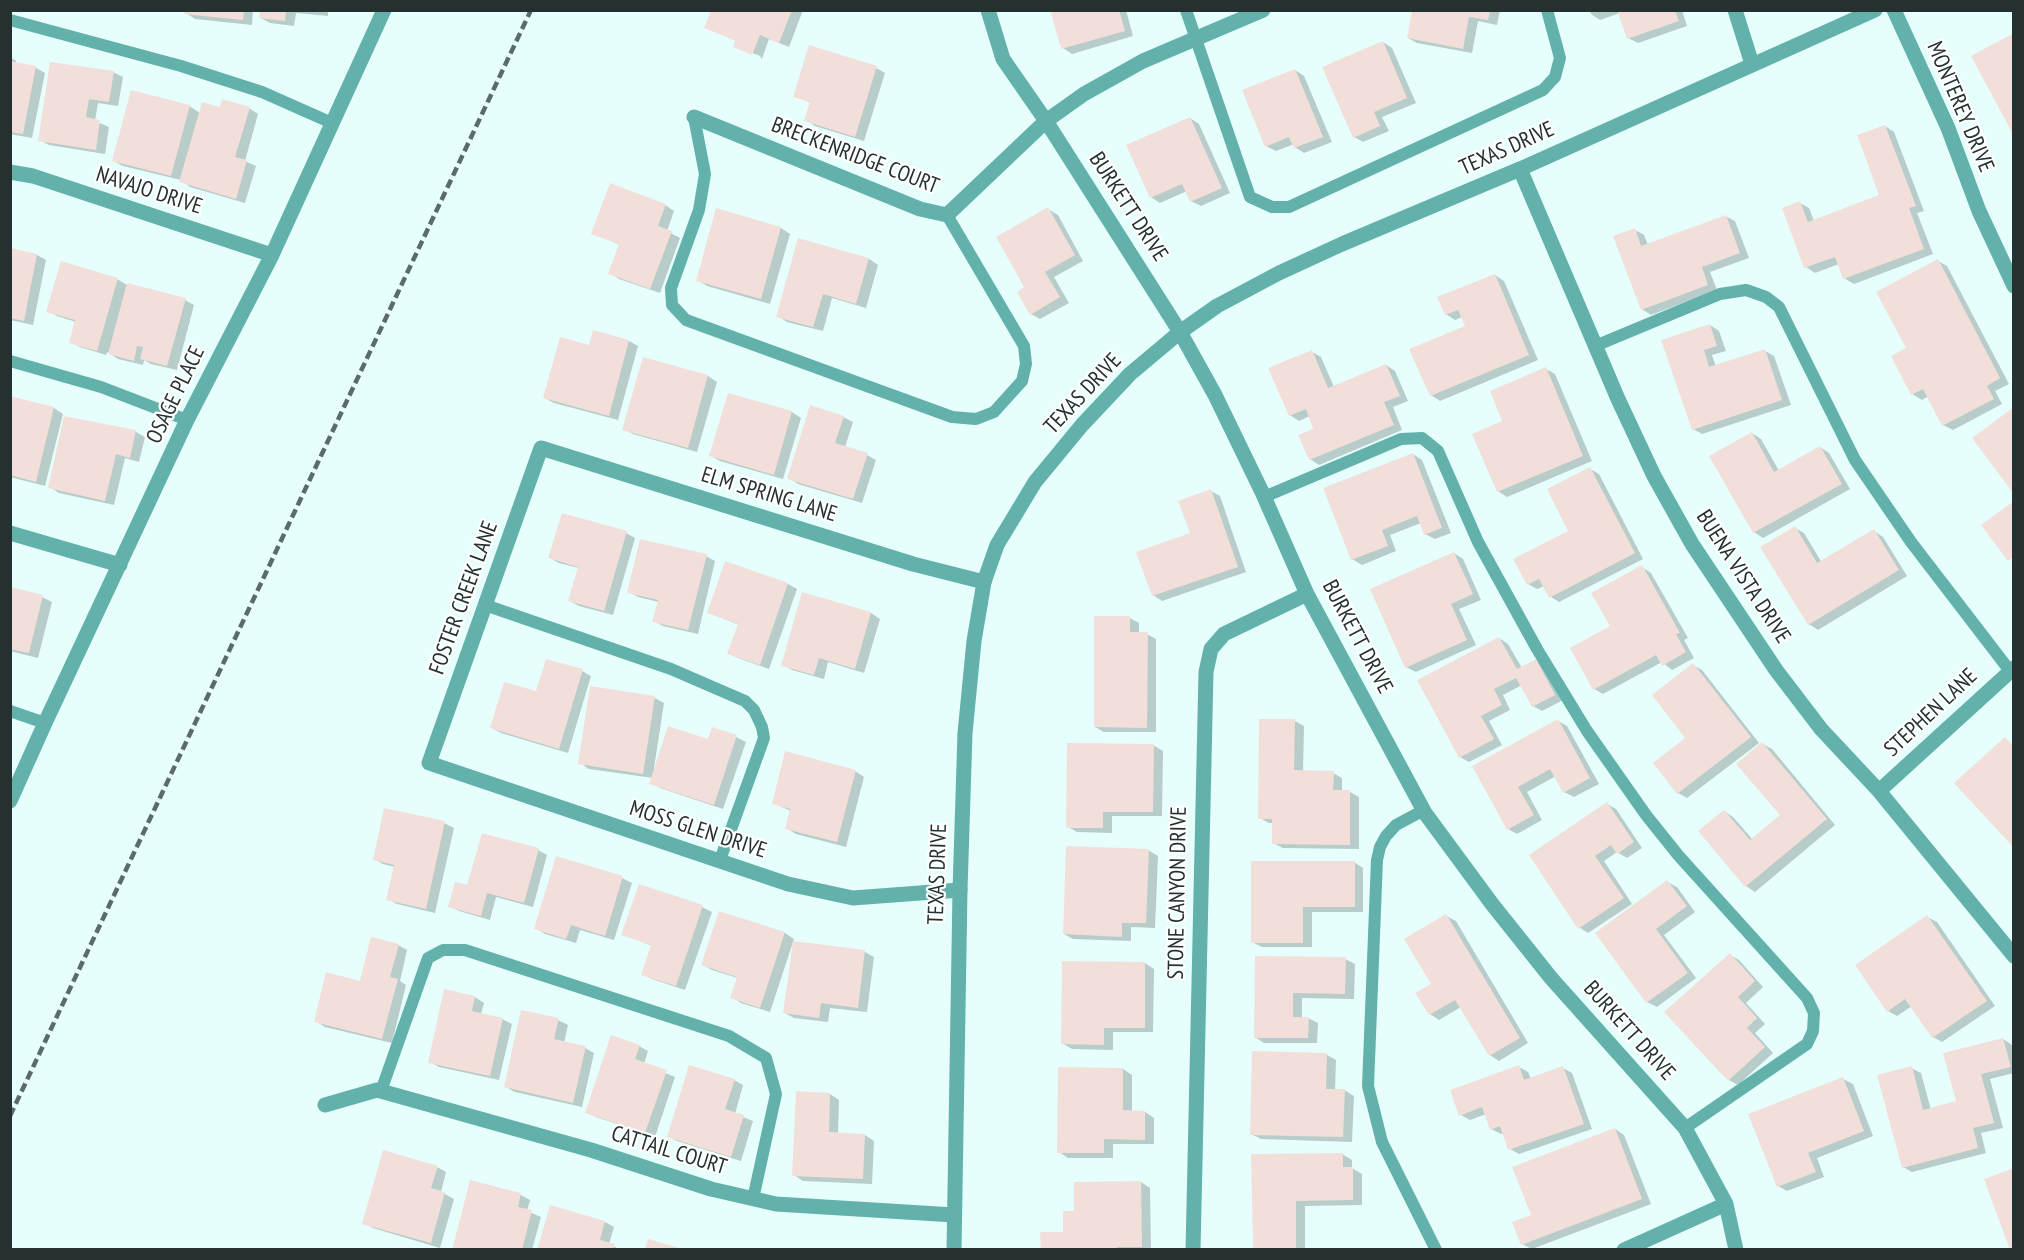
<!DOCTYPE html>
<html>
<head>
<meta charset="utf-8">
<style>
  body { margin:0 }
  #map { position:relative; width:2024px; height:1260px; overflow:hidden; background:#e6fffc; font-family:"PT Sans Narrow",sans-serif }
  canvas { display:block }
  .frame { position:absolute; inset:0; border:12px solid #253130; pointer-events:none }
</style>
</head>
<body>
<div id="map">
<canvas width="2024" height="1260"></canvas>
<div class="frame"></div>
</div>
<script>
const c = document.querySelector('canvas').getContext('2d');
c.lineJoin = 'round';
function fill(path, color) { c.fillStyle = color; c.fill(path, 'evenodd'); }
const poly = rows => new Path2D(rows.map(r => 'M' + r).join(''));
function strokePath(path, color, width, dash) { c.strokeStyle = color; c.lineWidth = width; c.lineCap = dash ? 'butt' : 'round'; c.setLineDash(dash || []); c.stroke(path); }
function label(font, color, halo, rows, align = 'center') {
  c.font = font + ' "PT Sans Narrow",sans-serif'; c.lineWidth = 4.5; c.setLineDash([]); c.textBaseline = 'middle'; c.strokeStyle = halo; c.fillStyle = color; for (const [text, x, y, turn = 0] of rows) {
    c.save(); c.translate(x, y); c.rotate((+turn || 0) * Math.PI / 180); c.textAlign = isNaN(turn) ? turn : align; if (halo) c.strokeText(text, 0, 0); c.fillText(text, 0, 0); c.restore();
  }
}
const shadow = poly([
  [186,10,253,10,252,25,195,19,186,13],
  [261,10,328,10,328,16,296,13,294,26,270,23,261,18],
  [713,10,803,10,789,47,769,39,762,59,760,56,742,49,737,41,706,28],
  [1052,10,1126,10,1133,36,1072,54,1063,48],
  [1414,10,1500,10,1497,25,1478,21,1472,53,1417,43,1408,38],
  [1590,10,1682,10,1687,26,1638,43,1628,38,1620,13,1600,20,1591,14],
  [1383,42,1392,48,1416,103,1382,117,1389,131,1363,142,1354,137],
  [10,57,16,61,16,64,36,68,45,73,32,138,10,134],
  [876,68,885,73,864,141,815,126,806,120,811,103,795,96],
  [1295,70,1304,76,1332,142,1304,153,1295,147,1294,144,1276,151,1266,146],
  [113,72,123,77,118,106,98,103,95,121,109,127,105,154,49,145,40,140],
  [189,106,200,113,221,109,249,108,258,114,245,161,256,166,245,203,190,187,181,180,123,166,114,161],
  [1190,118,1199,124,1230,193,1201,206,1191,201,1187,191,1160,203,1151,197],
  [1885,126,1894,132,1924,211,1917,213,1933,254,1854,284,1844,278,1839,264,1815,273,1806,267,1784,209,1800,203,1809,208,1814,221,1881,196],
  [665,205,674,211,667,231,680,238,660,293,619,279,610,273,620,245,593,233],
  [1048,209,1058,215,1083,261,1054,277,1069,303,1040,319,1031,314,1026,288],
  [717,210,781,228,790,234,770,304,707,286,698,280],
  [1725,216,1735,221,1749,258,1710,272,1717,290,1651,315,1642,309,1635,230,1644,235,1648,245],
  [799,240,869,259,878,265,866,308,832,298,823,331,787,322,778,316],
  [10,250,37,255,46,260,33,325,10,320],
  [1938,261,1947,266,2009,384,1995,391,2002,404,1953,430,1943,425,1928,396,1922,400,1912,394,1908,349],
  [1495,275,1504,281,1538,360,1440,401,1431,395,1467,326,1462,317,1455,320,1446,314],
  [117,279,127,285,185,300,194,305,177,370,151,364,144,360,143,365,118,359,107,352,106,355,80,347,70,342,76,322,57,316,48,311],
  [1710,325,1719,331,1726,351,1712,355,1716,367,1765,351,1774,356,1791,405,1702,434,1693,429,1663,341],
  [594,332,629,341,638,346,618,420,554,403,545,398,590,347],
  [1312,352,1321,357,1334,387,1386,365,1395,371,1408,401,1393,407,1402,430,1319,465,1310,459,1315,429,1310,416,1299,421,1290,415],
  [644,358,708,376,717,382,697,452,633,434,624,429],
  [1546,369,1555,374,1592,461,1507,497,1498,491,1504,421],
  [729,394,792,412,801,418,783,479,720,461,711,456],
  [10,398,54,408,63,414,45,486,10,477],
  [66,417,136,432,145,437,139,462,125,458,114,505,59,493,50,487],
  [843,417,853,422,845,447,867,455,876,460,862,503,798,484,789,478],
  [1752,433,1761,439,1779,471,1820,447,1829,453,1850,489,1763,538,1754,532],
  [1413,454,1422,460,1451,533,1435,539,1425,534,1421,523,1390,535,1396,551,1362,565,1352,559],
  [1590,469,1599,474,1643,559,1559,602,1550,596,1544,586,1537,589,1528,584,1570,531],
  [1211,491,1220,496,1246,572,1162,601,1153,595,1192,534],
  [1795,528,1804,533,1822,563,1874,531,1883,537,1907,576,1818,630,1809,624],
  [626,533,635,538,613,615,579,606,570,601,579,568,559,563,550,558],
  [1454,553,1463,559,1481,600,1459,609,1476,645,1416,672,1406,667],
  [706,556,715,561,698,634,663,626,654,621,659,602,638,597,629,592],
  [726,563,788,584,797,589,769,669,738,658,729,653,739,625,709,613],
  [1642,567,1651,573,1688,638,1684,640,1694,658,1672,670,1662,662,1603,694,1594,689,1612,627],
  [10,589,42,597,52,602,38,658,10,651],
  [803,594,871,613,880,619,864,673,828,662,824,679,792,670,783,665],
  [1130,618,1139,623,1139,634,1147,634,1156,639,1156,732,1104,732,1095,727],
  [1499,638,1508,644,1522,668,1536,661,1545,666,1563,700,1542,711,1533,706,1522,685,1503,695,1510,710,1489,721,1502,745,1469,762,1460,757],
  [1693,665,1702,670,1759,743,1687,798,1678,793,1655,763,1688,738],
  [582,671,591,676,568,753,501,733,492,728,537,693],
  [655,698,664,703,654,768,709,741,736,737,746,742,723,809,660,788,651,783,653,778,589,769,580,763],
  [1295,721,1304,726,1303,772,1333,773,1342,778,1342,791,1350,792,1359,797,1359,849,1283,848,1273,843,1274,823,1269,823,1260,818],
  [1558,721,1567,726,1599,784,1574,797,1564,792,1556,776,1527,792,1542,820,1517,834,1508,829,1474,767],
  [1763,744,1772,749,1835,825,1755,892,1746,886,1700,831,1724,811,1733,817,1753,840,1782,816],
  [1153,745,1163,751,1162,816,1112,816,1112,833,1077,832,1068,827],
  [855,771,864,777,846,847,796,834,786,828,791,811,773,803],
  [1607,804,1616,809,1642,848,1627,858,1617,852,1604,861,1632,904,1588,933,1579,927,1531,855],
  [444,823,454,828,435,913,397,904,388,899,395,867,383,864,374,859],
  [538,850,547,855,533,907,496,897,490,920,459,911,449,906,468,887],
  [1148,850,1158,856,1155,928,1131,927,1131,941,1073,939,1064,934],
  [1354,862,1363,868,1363,912,1312,912,1312,947,1262,947,1252,942],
  [622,878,632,883,614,940,580,930,576,943,545,934,536,928],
  [1667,882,1677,887,1695,912,1664,935,1696,978,1657,1007,1647,1002,1597,933],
  [639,886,702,907,712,912,685,990,652,979,643,974,652,946,623,934],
  [720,912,785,933,794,939,770,1012,741,1003,732,997,738,978,712,970,703,965],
  [1446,916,1456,921,1528,1043,1499,1061,1490,1055,1461,1007,1439,1020,1430,1014,1433,985],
  [1927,917,1937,922,1995,1006,1942,1042,1933,1037,1912,1006,1897,1016,1888,1011],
  [795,942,865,952,874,957,867,1012,830,1008,828,1022,794,1018,785,1013],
  [398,945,407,950,400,981,406,985,392,1043,325,1027,316,1021,361,982],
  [1730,955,1739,960,1763,987,1746,1003,1765,1024,1755,1033,1773,1053,1738,1085,1729,1080],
  [1256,958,1345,959,1355,964,1354,999,1302,998,1302,1018,1308,1018,1318,1023,1317,1043,1264,1043,1255,1037],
  [1145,963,1154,969,1153,1032,1113,1032,1113,1050,1072,1049,1062,1043],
  [475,997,484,1003,481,1014,502,1019,512,1024,499,1080,439,1067,430,1062],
  [558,1020,568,1025,564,1043,585,1048,594,1053,582,1107,515,1092,506,1087],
  [2003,1039,2012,1045,2014,1073,1990,1079,2003,1128,1981,1133,1986,1153,1912,1172,1903,1167,1911,1068,1921,1073,1931,1110,1958,1103],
  [639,1046,648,1051,644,1064,675,1077,655,1137,596,1117,586,1112],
  [1327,1055,1336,1060,1335,1090,1344,1090,1354,1096,1352,1142,1261,1139,1251,1134],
  [1519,1067,1528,1072,1531,1079,1563,1068,1572,1073,1592,1129,1519,1154,1510,1149,1504,1133,1501,1134,1491,1129,1486,1114,1470,1120,1461,1115],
  [1123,1069,1132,1075,1132,1112,1145,1112,1154,1118,1154,1144,1113,1144,1113,1158,1068,1158,1059,1152],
  [1843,1079,1853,1084,1873,1136,1817,1158,1824,1177,1787,1191,1778,1186],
  [734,1080,743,1085,735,1114,753,1121,741,1161,677,1141,668,1136],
  [798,1092,830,1094,839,1100,838,1134,865,1135,874,1141,872,1184,803,1181,794,1175],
  [1615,1129,1624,1135,1651,1204,1532,1249,1522,1244,1533,1216],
  [1342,1154,1352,1160,1352,1168,1362,1174,1362,1205,1305,1206,1305,1250,1254,1248,1253,1155],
  [437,1167,446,1172,441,1192,454,1199,440,1248,373,1228,364,1223],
  [471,1182,521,1195,530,1200,527,1211,541,1217,532,1250,454,1250],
  [1141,1182,1150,1188,1151,1250,1042,1250,1065,1234,1076,1212],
  [551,1207,605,1222,614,1227,609,1244,621,1250,539,1250]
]);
const building = poly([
  [185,10,244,10,243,20,184,14],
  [260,10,286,10,285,21,259,18],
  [711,10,792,10,779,43,760,35,752,55,733,47,735,40,704,28],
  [1050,10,1119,10,1125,31,1061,49],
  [1412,10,1490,10,1488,20,1469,17,1463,49,1407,38],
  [1617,10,1675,10,1679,21,1627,39],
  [2014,33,2014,136,1971,56],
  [1383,41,1407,98,1374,112,1380,126,1353,138,1322,67],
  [809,45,877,66,855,137,804,121,810,102,793,97],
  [10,61,36,66,23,134,10,132],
  [50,62,114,71,109,102,89,99,86,117,100,120,96,150,38,141],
  [1295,69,1323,137,1294,148,1289,137,1265,147,1242,90],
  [131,90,190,105,171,176,112,161],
  [222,99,250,107,235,157,247,160,236,199,179,182,202,102,220,107],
  [1190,117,1222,188,1190,202,1182,184,1150,198,1126,145],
  [1885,125,1916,206,1909,208,1924,249,1843,279,1835,257,1804,268,1782,208,1800,201,1808,222,1879,195,1857,135],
  [610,183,666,204,658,226,672,231,650,289,608,274,619,244,591,234],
  [1048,207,1075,255,1045,272,1060,297,1030,315,1017,292,1024,287,996,237],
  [716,208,781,227,761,299,696,281],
  [1726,215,1740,253,1702,267,1708,285,1641,310,1613,236,1635,228,1641,246],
  [798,238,869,258,856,304,823,294,813,327,776,317],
  [10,248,37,254,24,321,10,318],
  [1938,259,2000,378,1987,386,1994,399,1942,426,1923,389,1911,395,1891,356,1906,348,1876,292],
  [61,261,118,278,97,351,69,343,75,320,46,312],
  [1495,274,1529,355,1430,396,1409,349,1465,326,1458,310,1445,315,1437,297],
  [127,283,186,298,167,366,140,359,143,347,137,346,134,361,108,354],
  [1710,324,1717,346,1704,350,1709,367,1765,349,1782,400,1692,430,1661,340],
  [593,330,629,340,609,416,543,398,560,337,589,345],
  [1312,350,1328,388,1386,364,1400,396,1384,402,1394,425,1309,460,1298,435,1313,429,1306,409,1289,416,1268,368],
  [643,357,708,375,688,448,622,430],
  [1546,367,1583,456,1497,492,1472,434,1502,421,1490,391],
  [728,393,792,411,774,475,709,456],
  [10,396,54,407,36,482,10,475],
  [810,405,844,416,835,443,868,453,853,499,787,479],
  [2014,407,2014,494,1972,438],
  [64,416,136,430,130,458,116,454,105,501,48,488],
  [1752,432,1774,472,1820,446,1842,484,1753,533,1709,456],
  [1413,453,1442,528,1424,535,1417,516,1382,530,1388,546,1351,560,1323,488],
  [1590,467,1635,553,1549,598,1539,579,1527,585,1513,559,1568,531,1547,489],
  [1211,489,1238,567,1152,596,1136,552,1190,533,1178,501],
  [2014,501,2014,557,2008,561,1981,525],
  [562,513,627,531,604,611,568,601,578,567,548,558],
  [1795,526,1817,563,1874,529,1899,570,1808,625,1760,547],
  [640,539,707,554,688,630,652,622,658,600,627,593],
  [1454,552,1473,594,1451,604,1467,640,1405,668,1370,589],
  [725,561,788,583,760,665,727,654,738,624,707,613],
  [1642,565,1680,633,1676,634,1686,652,1662,666,1656,655,1593,690,1570,648,1610,626,1591,593],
  [10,587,43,595,29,653,10,649],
  [802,592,871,612,855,669,819,658,814,675,781,666],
  [1094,616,1130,616,1130,632,1148,632,1147,728,1094,727],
  [1499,637,1517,669,1536,659,1555,695,1532,707,1516,678,1494,689,1502,705,1481,716,1494,739,1459,758,1417,680],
  [546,659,583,669,559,749,490,728,504,682,536,691],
  [1693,663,1751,737,1677,794,1653,763,1685,738,1652,695],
  [590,686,655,696,643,774,578,764],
  [1259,719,1295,719,1294,770,1334,771,1333,790,1350,790,1350,845,1272,844,1272,819,1258,819],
  [1558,719,1590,778,1563,793,1550,769,1518,787,1534,815,1507,830,1472,766],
  [668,726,708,739,712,727,737,735,714,805,649,784],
  [2005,737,2014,747,2014,848,1954,783],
  [1762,742,1827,819,1745,887,1698,831,1724,810,1750,840,1780,815,1736,764],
  [1067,743,1154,744,1153,812,1103,812,1103,828,1066,828],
  [785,751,856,770,837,842,785,829,790,809,772,804],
  [1607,802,1634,842,1617,854,1611,845,1595,856,1624,898,1578,929,1529,855],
  [384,808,445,821,426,909,386,900,394,865,373,860],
  [482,833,539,848,524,903,487,893,481,916,448,907,455,882,467,885],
  [1066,846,1149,849,1146,923,1122,923,1122,937,1063,934],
  [556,856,623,876,605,936,571,925,566,939,534,929],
  [1251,861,1355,861,1355,907,1303,907,1303,943,1251,943],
  [1667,880,1687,906,1656,929,1688,973,1646,1003,1595,933],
  [639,884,703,905,676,986,641,975,651,945,621,935],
  [719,911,785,932,760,1008,730,998,737,977,701,965],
  [1446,914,1520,1038,1489,1056,1455,1000,1429,1015,1415,993,1431,984,1404,939],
  [1927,915,1987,1001,1932,1038,1905,999,1887,1012,1855,965],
  [371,937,399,944,390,977,398,979,382,1039,314,1022,326,972,360,981],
  [793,941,865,950,858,1008,821,1003,819,1018,783,1013],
  [1730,953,1755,981,1738,997,1757,1018,1747,1028,1765,1047,1728,1081,1664,1012],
  [1255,956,1346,957,1345,994,1293,993,1293,1017,1309,1017,1308,1038,1254,1038],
  [1062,961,1145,962,1145,1028,1104,1028,1104,1045,1061,1044],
  [444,989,475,996,472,1011,503,1018,490,1076,428,1063],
  [521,1010,559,1018,554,1039,586,1046,573,1103,504,1087],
  [611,1035,640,1045,635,1059,667,1070,645,1133,585,1113],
  [2003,1038,2011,1067,1981,1074,1994,1123,1973,1128,1978,1148,1902,1168,1877,1075,1912,1066,1923,1110,1956,1101,1943,1053],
  [1252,1051,1327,1053,1326,1089,1345,1089,1343,1137,1250,1135],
  [689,1065,735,1079,725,1109,744,1115,731,1157,667,1137],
  [1519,1065,1524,1080,1563,1066,1584,1124,1508,1150,1500,1126,1490,1130,1482,1107,1459,1116,1450,1090],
  [1058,1067,1123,1068,1123,1110,1145,1111,1145,1140,1104,1139,1104,1153,1057,1153],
  [1843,1077,1864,1131,1808,1153,1816,1172,1777,1187,1748,1114],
  [796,1091,830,1093,829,1132,865,1134,863,1179,792,1176],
  [1615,1128,1642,1199,1521,1245,1512,1222,1531,1215,1512,1167],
  [383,1150,438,1166,431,1188,445,1192,431,1243,362,1224],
  [1343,1153,1343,1167,1353,1167,1353,1200,1296,1201,1296,1248,1253,1249,1251,1154],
  [2014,1168,2014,1250,2010,1250,1984,1179],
  [470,1180,521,1193,518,1207,532,1210,522,1250,452,1250],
  [1141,1181,1142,1247,1117,1247,1117,1250,1041,1250,1040,1232,1063,1232,1063,1211,1074,1211,1074,1182],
  [550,1205,605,1221,600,1240,615,1244,613,1250,537,1250],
  [648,1239,683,1249,683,1250,645,1250]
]);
const service = poly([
  [1186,10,1250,197,1272,207,1289,207,1543,90,1555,77,1560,58,1547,10],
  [10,20,181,66,262,92,332,123],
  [694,117,705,174,699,210,671,288,672,305,686,320,952,417,976,419,994,412,1022,381,1026,364,1024,346,947,215],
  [1595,346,1720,294,1746,290,1766,297,1779,307,1855,460,1911,542,2010,671],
  [10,361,101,387,187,420],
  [1264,497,1401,439,1422,438,1438,451,1478,542,1537,649,1587,731,1646,815,1678,855,1807,998,1814,1013,1813,1031,1807,1044,1685,1128],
  [485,605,671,669,745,701,754,710,762,727,764,738,720,860],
  [10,711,45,723],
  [1424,810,1396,825,1386,836,1380,847,1377,860,1368,1086,1382,1142,1436,1250],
  [381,1091,428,958,443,950,465,950,729,1036,766,1058,776,1094,753,1199]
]);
const minor = poly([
  [988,10,1003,59,1046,121,1180,332,1215,395,1262,492,1307,594,1425,813,1492,904,1551,978,1685,1128,1726,1204,1736,1250],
  [1735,10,1752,64],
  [1894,10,1948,128,1979,211,2014,286],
  [694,117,920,209,947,215,1046,121,1084,94,1143,61,1263,10],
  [1520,169,1618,399,1654,476,1692,544,1776,670,1821,729,1879,791,2014,956],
  [10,172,33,176,272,255],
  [10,533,120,565],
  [1879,791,2014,668],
  [10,801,45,723,187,420,272,255,384,10],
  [960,890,853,898,788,884,429,763,541,448,913,564,984,582],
  [325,1105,377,1090,591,1150,711,1189,776,1204,954,1215],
  [1193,1250,1206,672,1211,649,1224,634,1307,594],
  [1624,1250,1726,1204]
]);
const tertiary = poly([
  [954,1250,960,890,965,733,974,641,984,582,997,545,1035,482,1082,425,1130,374,1180,332,1217,306,1279,273,1342,244,1520,169,1875,10]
]);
const rail = poly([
  [10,1116,531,10]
]);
const streetNames = [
  ["MONTEREY DRIVE",1960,107,67],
  ["TEXAS DRIVE",1507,149,-24],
  ["BRECKENRIDGE COURT",855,156,21],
  ["NAVAJO DRIVE",149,191,18],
  ["BURKETT DRIVE",1128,207,57],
  ["TEXAS DRIVE",1083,394,-47],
  ["OSAGE PLACE",176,395,-64],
  ["ELM SPRING LANE",769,495,17],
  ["BUENA VISTA DRIVE",1743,577,57],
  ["FOSTER CREEK LANE",464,598,-70],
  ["BURKETT DRIVE",1357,637,62],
  ["STEPHEN LANE",1931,713,-43],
  ["MOSS GLEN DRIVE",698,830,18],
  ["TEXAS DRIVE",938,874,-88],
  ["STONE CANYON DRIVE",1178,893,-89],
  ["BURKETT DRIVE",1629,1031,48],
  ["CATTAIL COURT",669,1151,17]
];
fill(shadow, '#0003');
fill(building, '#f3dfd9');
strokePath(service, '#62b2ab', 12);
strokePath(minor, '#62b2ab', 15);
strokePath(tertiary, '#62b2ab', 15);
strokePath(rail, '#5b6b6a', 4.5, [9, 4.5]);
label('22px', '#253130', '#fff', streetNames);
</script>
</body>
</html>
